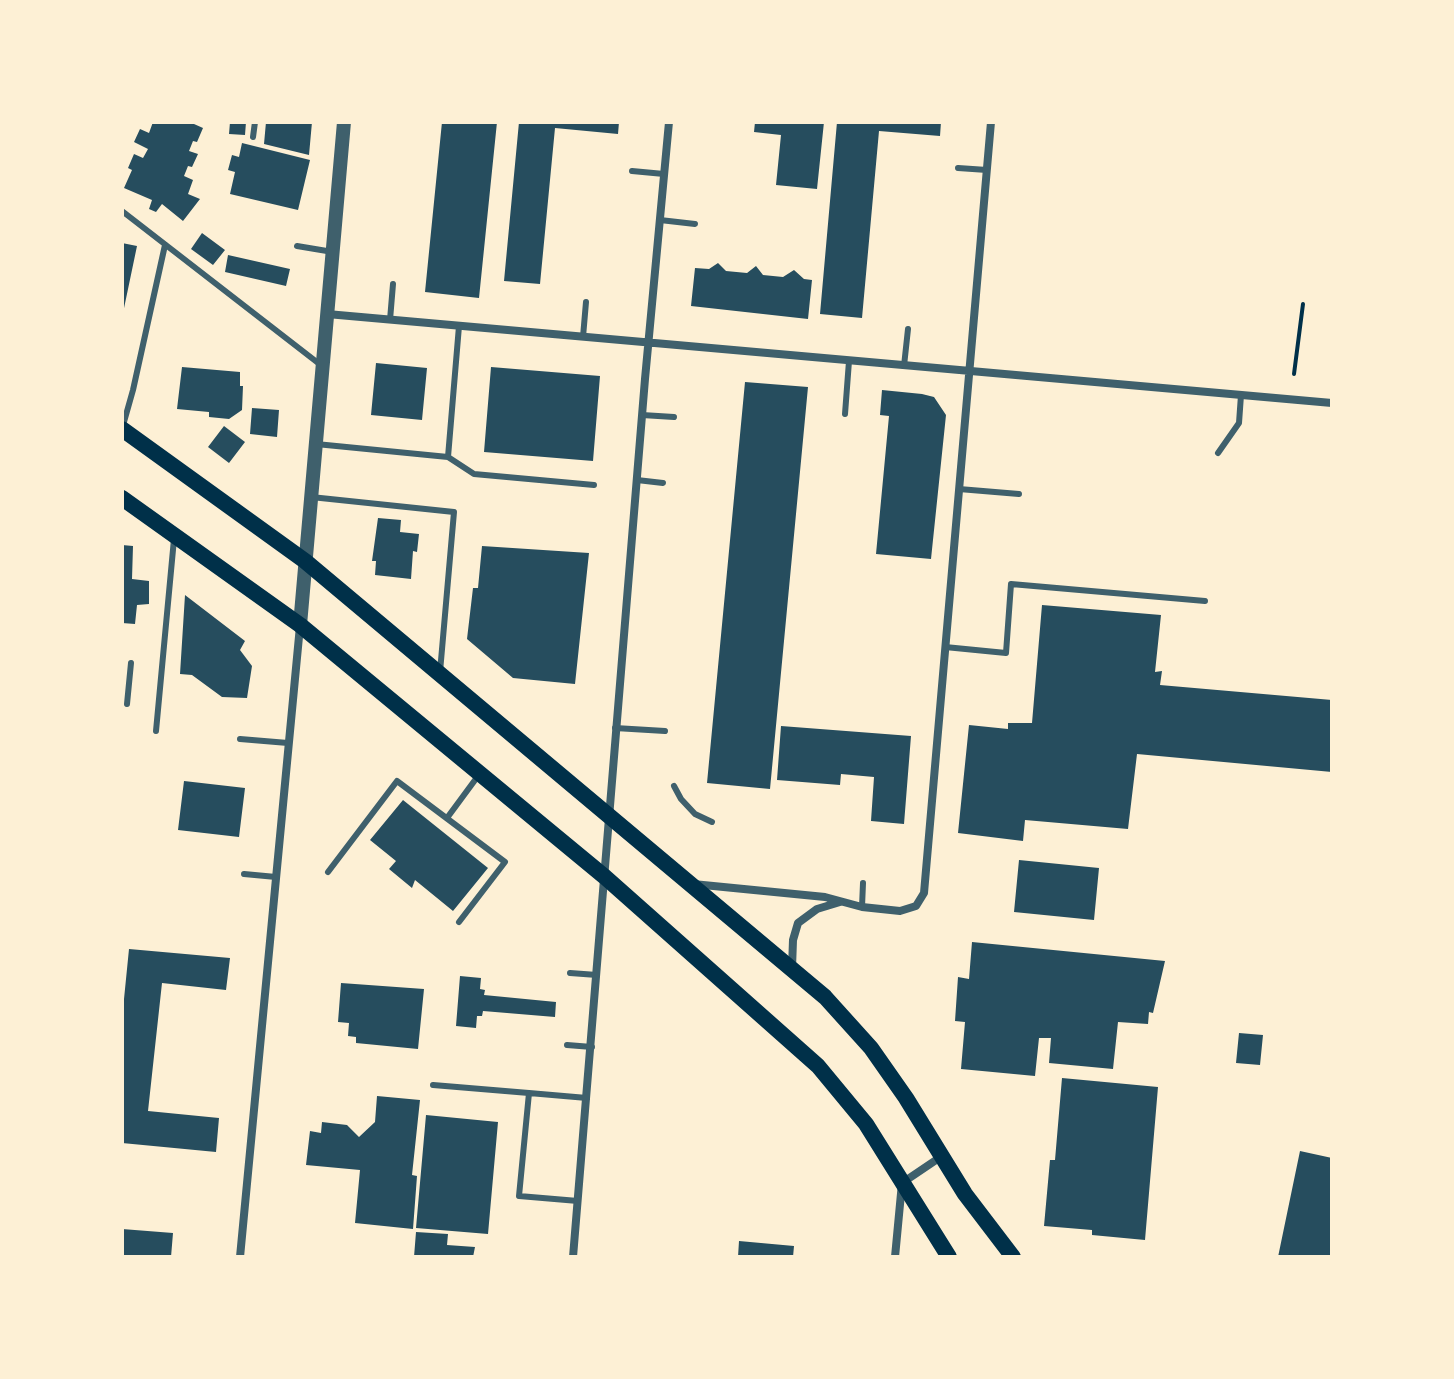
<!DOCTYPE html>
<html>
<head>
<meta charset="utf-8">
<style>
  body { margin:0 }
  #map { position:relative; width:1454px; height:1379px; overflow:hidden; background:#fdf0d5; font-family:"Space Grotesk",sans-serif }
  canvas { display:block }
  .frame { position:absolute; inset:0; border:124px solid #fdf0d5; pointer-events:none }
</style>
</head>
<body>
<div id="map">
<canvas width="1454" height="1379"></canvas>
<div class="frame"></div>
</div>
<script>
const c = document.querySelector('canvas').getContext('2d');
c.lineJoin = 'round';
function fill(path, color) { c.fillStyle = color; c.fill(path, 'evenodd'); }
const poly = rows => new Path2D(rows.map(r => 'M' + r).join(''));
function strokePath(path, color, width, dash) { c.strokeStyle = color; c.lineWidth = width; c.lineCap = dash ? 'butt' : 'round'; c.setLineDash(dash || []); c.stroke(path); }
const building = poly([
  [153,122,195,122,194,124,203,128,197,142,193,141,189,151,198,154,192,167,188,166,184,176,193,180,188,194,200,199,183,221,162,204,156,212,149,209,152,200,124,188,132,170,128,168,134,154,143,158,148,149,134,142,140,129,149,133],
  [230,122,246,122,245,135,229,134],
  [266,122,312,122,309,155,264,144],
  [442,122,497,122,479,298,425,292],
  [519,122,619,122,618,134,555,128,540,284,504,281],
  [755,122,824,122,817,189,776,185,781,135,754,132],
  [837,122,941,122,940,136,879,131,862,318,820,314],
  [242,143,310,160,298,210,230,194,235,172,228,170,232,155,239,157],
  [202,233,225,250,213,265,191,249],
  [122,243,137,246,123,313,122,313],
  [228,255,290,269,286,286,225,272],
  [718,263,726,271,747,273,756,266,763,275,783,277,794,270,804,279,812,280,808,319,691,306,695,268,709,269],
  [376,363,427,368,422,420,371,415],
  [182,367,240,372,240,386,243,386,242,410,229,419,209,417,209,412,177,409],
  [491,367,600,376,593,461,484,452],
  [745,382,808,387,770,789,707,783],
  [882,390,922,394,934,397,946,415,931,559,876,554,889,416,880,415],
  [252,408,279,410,277,437,250,434],
  [224,426,245,442,229,463,208,447],
  [378,518,401,520,400,532,419,534,417,552,413,551,411,579,375,575,376,561,372,561],
  [122,545,133,546,132,579,149,581,149,604,137,605,135,624,122,623],
  [482,546,589,553,575,684,513,678,467,639,473,588,478,588],
  [185,595,245,641,240,650,252,666,247,698,222,697,192,675,180,674],
  [1042,605,1161,615,1155,672,1162,671,1160,685,1332,700,1332,772,1137,754,1128,829,1025,820,1023,841,958,833,969,725,1008,729,1008,723,1032,723],
  [781,726,911,736,904,824,871,821,874,777,841,774,840,785,777,780],
  [184,781,245,788,239,837,178,830],
  [403,800,488,868,453,911,415,880,412,888,389,869,396,861,370,840],
  [1019,860,1099,868,1094,920,1014,912],
  [972,942,1165,961,1153,1013,1149,1012,1148,1024,1118,1022,1113,1069,1049,1063,1051,1038,1039,1038,1035,1076,961,1069,965,1022,955,1021,958,977,969,979],
  [129,949,230,958,226,990,162,983,148,1111,219,1118,216,1152,122,1143,122,1019],
  [460,976,481,978,480,989,485,990,484,995,556,1002,555,1017,483,1011,482,1016,477,1016,476,1028,456,1026],
  [341,983,424,989,418,1049,356,1043,356,1037,348,1036,349,1023,338,1022],
  [1239,1033,1263,1035,1260,1065,1236,1063],
  [1062,1078,1158,1087,1145,1240,1092,1235,1092,1230,1044,1226,1050,1160,1055,1160],
  [377,1096,420,1100,412,1175,417,1176,413,1229,355,1223,360,1170,306,1165,310,1131,321,1133,322,1122,347,1125,359,1137,375,1122],
  [426,1115,498,1122,488,1234,416,1228],
  [1300,1151,1332,1158,1332,1257,1278,1257],
  [122,1229,173,1233,171,1257,122,1257],
  [416,1232,448,1234,447,1245,475,1247,473,1257,414,1257],
  [739,1241,794,1246,793,1257,738,1257]
]);
const path = poly([
  [1294,374,1303,304]
]);
const service = poly([
  [253,137,255,122],
  [958,168,987,170],
  [632,171,664,174],
  [122,211,322,366],
  [660,220,695,224],
  [297,246,333,252],
  [390,320,393,284],
  [583,337,586,302],
  [904,366,908,329],
  [845,414,849,361],
  [642,415,674,417],
  [122,429,133,390,165,245],
  [316,444,448,457,459,326],
  [1218,453,1239,423,1241,395],
  [448,457,474,474,594,485],
  [637,480,663,483],
  [959,489,1019,494],
  [311,497,454,512,440,672],
  [945,647,1006,653,1011,584,1205,601],
  [127,704,131,663],
  [615,728,665,731],
  [156,731,174,539],
  [240,739,288,743],
  [674,786,681,799,695,814,712,822],
  [447,818,478,776],
  [328,872,397,781,505,862,459,922],
  [244,874,276,877],
  [862,907,863,883],
  [570,973,597,975],
  [567,1045,592,1047],
  [433,1085,529,1093,519,1196,578,1201],
  [529,1093,587,1098]
]);
const minor = poly([
  [327,314,1332,403],
  [693,884,825,897,862,907,900,911,916,906,924,893,991,122],
  [792,968,793,940,798,923,817,909,840,902],
  [240,1257,300,626],
  [573,1257,645,379,669,122],
  [895,1257,902,1183,942,1156]
]);
const tertiary = poly([
  [300,625,344,122]
]);
const secondary = poly([
  [122,429,305,561,825,997,871,1048,906,1098,965,1194,1013,1257],
  [122,498,300,625,605,877,818,1066,866,1124,949,1257]
]);
fill(building, '#264d5e');
strokePath(path, '#003049', 4);
strokePath(service, '#3f606c', 6);
strokePath(minor, '#3f606c', 8);
strokePath(tertiary, '#3f606c', 14);
strokePath(secondary, '#003049', 16);
</script>
</body>
</html>
